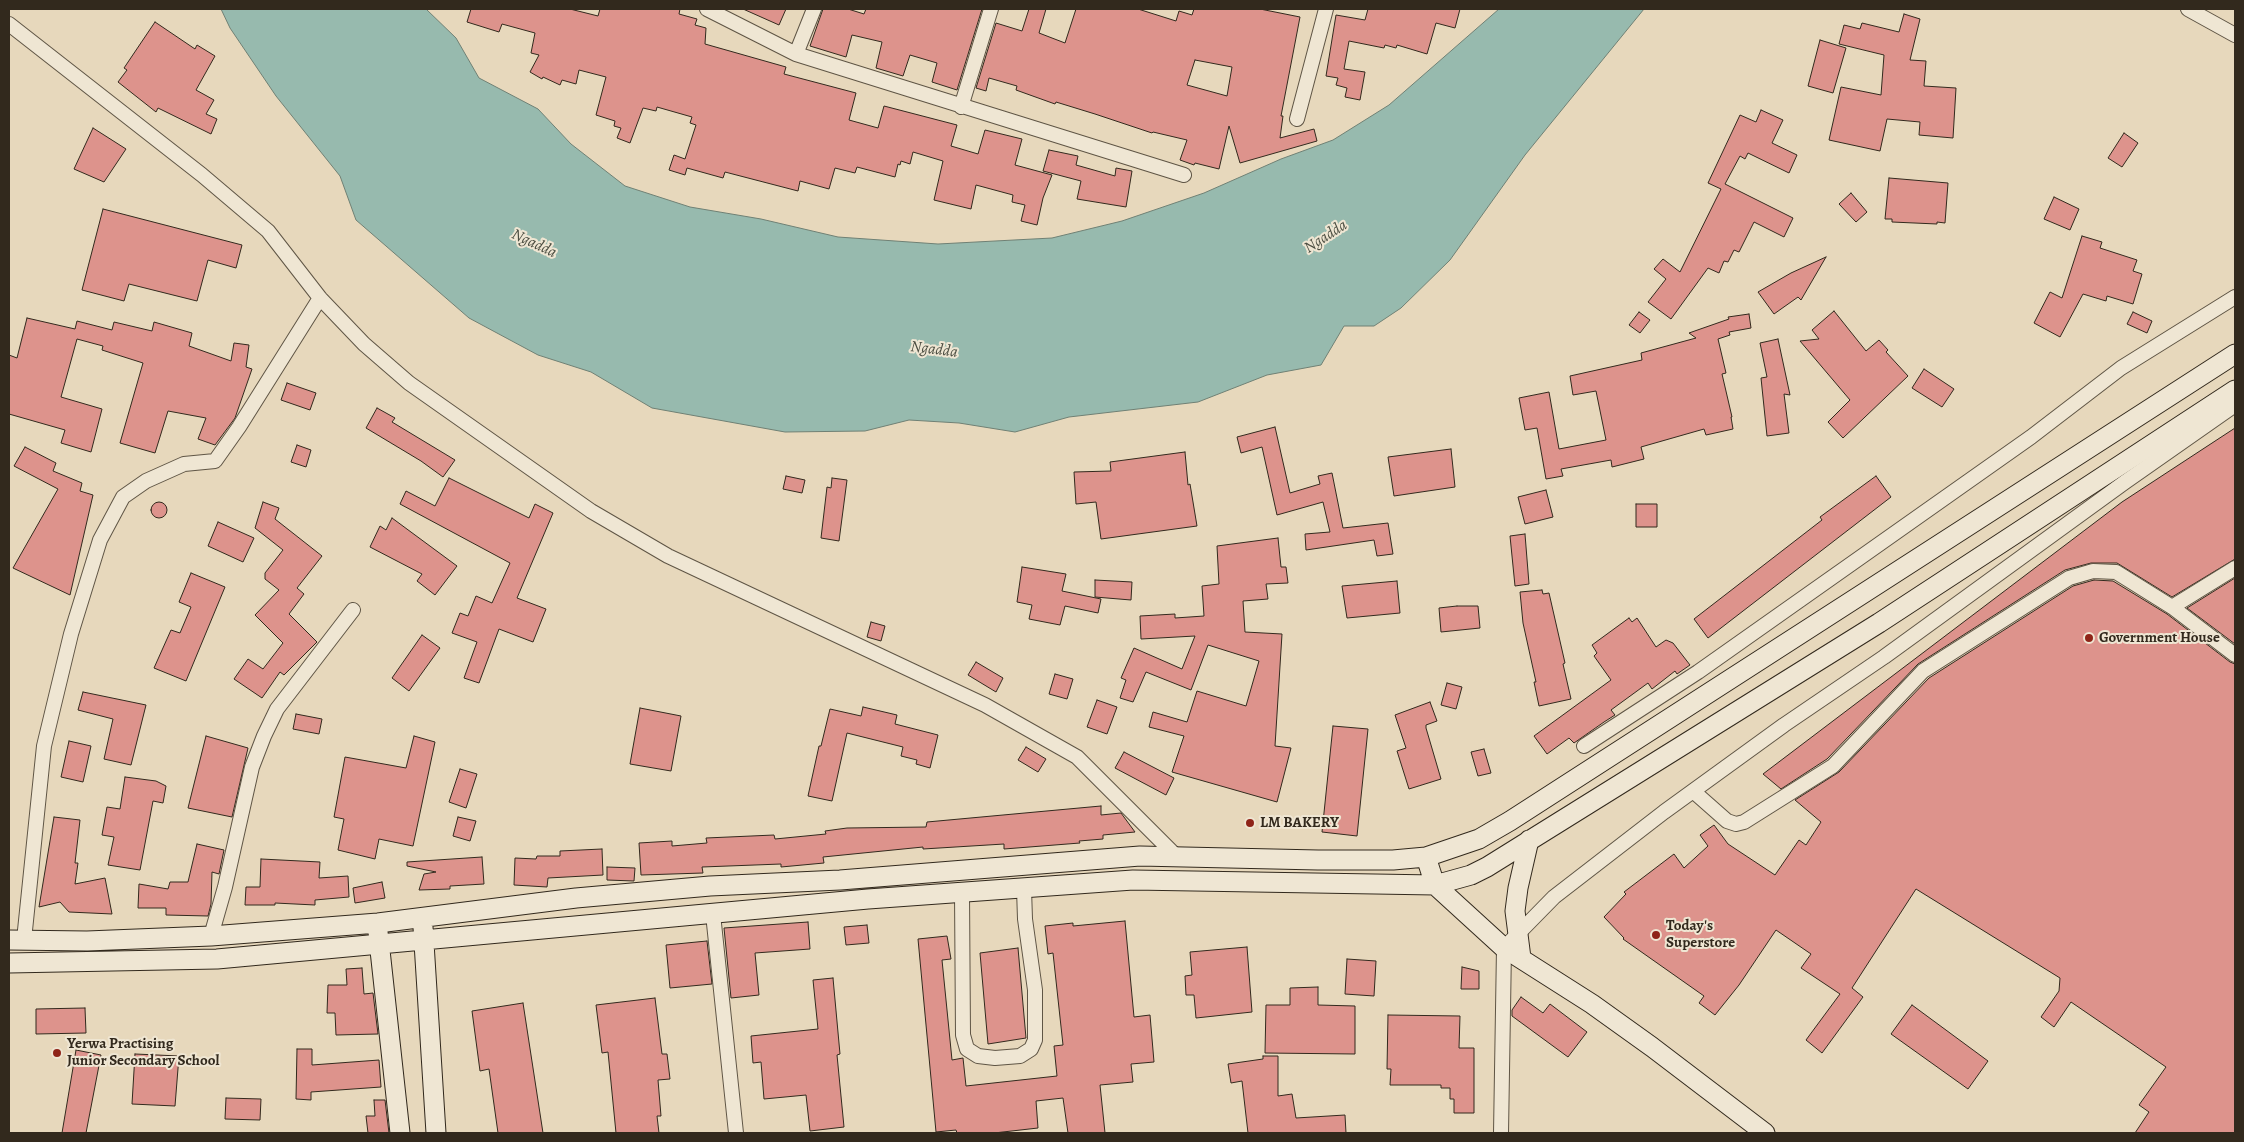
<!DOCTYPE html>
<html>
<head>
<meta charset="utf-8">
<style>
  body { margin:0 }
  #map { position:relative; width:2244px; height:1142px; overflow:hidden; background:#e7d8bc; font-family:Alegreya,serif }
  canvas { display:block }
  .frame { position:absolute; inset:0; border:10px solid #32291d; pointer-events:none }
</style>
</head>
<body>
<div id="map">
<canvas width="2244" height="1142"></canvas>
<div class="frame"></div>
</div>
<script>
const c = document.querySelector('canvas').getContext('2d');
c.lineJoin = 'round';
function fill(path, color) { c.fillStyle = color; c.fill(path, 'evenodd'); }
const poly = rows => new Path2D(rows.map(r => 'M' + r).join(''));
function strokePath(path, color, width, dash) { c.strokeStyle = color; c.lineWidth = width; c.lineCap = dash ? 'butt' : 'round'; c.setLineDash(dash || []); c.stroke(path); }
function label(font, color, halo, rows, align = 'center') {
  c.font = font + ' Alegreya,serif'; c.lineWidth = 4; c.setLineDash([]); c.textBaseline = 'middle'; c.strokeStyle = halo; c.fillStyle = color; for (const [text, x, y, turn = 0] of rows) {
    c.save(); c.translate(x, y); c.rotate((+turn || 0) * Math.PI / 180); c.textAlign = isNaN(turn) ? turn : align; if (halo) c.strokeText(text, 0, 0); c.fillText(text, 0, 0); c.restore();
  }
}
const water = poly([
  [221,9,426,9,456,38,479,78,538,109,571,144,625,186,690,207,761,219,838,237,938,244,1052,238,1122,221,1204,193,1281,159,1333,140,1389,105,1499,9,1644,9,1525,155,1450,260,1401,308,1374,326,1344,326,1321,365,1267,375,1198,402,1069,417,1015,432,959,423,909,420,865,431,785,432,652,408,591,372,538,355,469,318,356,220,340,176,276,96,230,28,221,9]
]);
const building = poly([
  [471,9,570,9,598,16,600,9,680,9,679,14,697,19,695,25,706,28,705,44,786,67,784,74,856,93,849,120,878,128,884,106,957,125,951,146,978,154,985,130,1022,139,1015,165,1052,175,1043,198,1037,225,1021,221,1025,205,1012,202,1013,195,976,185,971,209,934,200,943,161,913,152,910,164,901,161,900,165,898,164,895,177,857,167,855,173,835,168,829,189,800,181,798,191,725,172,723,178,687,168,685,175,669,170,674,155,685,159,696,125,690,123,692,117,657,107,656,111,643,108,630,143,617,138,621,128,614,126,615,121,596,115,606,77,579,70,576,84,562,80,560,85,543,77,542,79,530,72,539,55,531,53,535,33,502,24,499,32,467,22,471,9],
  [743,9,786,9,779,25,743,9],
  [823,9,848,9,864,14,866,9,982,9,957,90,932,82,937,63,910,55,903,76,876,68,882,42,852,35,846,57,810,46,823,9],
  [1029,9,1046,9,1039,33,1065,43,1076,9,1138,9,1176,21,1179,11,1192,15,1194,9,1260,9,1300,17,1281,116,1283,116,1280,138,1314,129,1317,141,1240,163,1229,126,1219,169,1195,163,1194,165,1180,160,1187,140,1153,132,1152,133,1095,114,1056,102,1055,104,1016,90,1017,86,989,78,986,91,976,88,996,23,1022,31,1029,9],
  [1195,60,1232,67,1227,96,1187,85,1195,60],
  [1368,9,1460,9,1455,28,1436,23,1427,54,1397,45,1396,48,1385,45,1384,48,1349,41,1344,69,1365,72,1360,100,1345,97,1347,88,1336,85,1338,78,1326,76,1336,15,1365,20,1368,9],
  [1904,14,1920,19,1910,60,1926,61,1924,86,1956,88,1953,138,1919,135,1920,122,1887,119,1880,151,1829,140,1841,87,1881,95,1884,55,1839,44,1844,25,1860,29,1862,23,1899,32,1904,14],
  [155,22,195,49,197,45,215,56,196,90,214,100,206,114,217,119,211,134,158,108,156,112,118,82,127,70,124,68,155,22],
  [1820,40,1846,48,1833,93,1808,86,1820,40],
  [1761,110,1783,120,1772,143,1797,155,1789,173,1748,153,1745,159,1740,156,1725,184,1793,218,1784,237,1754,222,1739,252,1734,250,1728,262,1724,261,1719,273,1708,268,1671,319,1648,302,1666,279,1654,269,1663,259,1680,272,1721,189,1708,183,1740,115,1756,122,1761,110],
  [93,128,126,149,104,182,74,169,93,128],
  [2124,133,2138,143,2122,167,2108,158,2124,133],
  [1049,150,1078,156,1076,165,1115,176,1116,168,1132,171,1126,207,1077,199,1081,181,1043,171,1049,150],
  [1889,178,1948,183,1945,223,1937,222,1937,224,1892,222,1892,219,1885,219,1889,178],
  [1851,193,1867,212,1856,222,1839,204,1851,193],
  [2054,197,2079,209,2070,230,2044,219,2054,197],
  [103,209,242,245,236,268,208,260,197,301,129,284,124,301,82,290,103,209],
  [2082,236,2102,242,2100,248,2137,260,2133,271,2142,274,2133,304,2107,296,2106,301,2083,294,2060,337,2034,323,2050,292,2062,298,2082,236],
  [1826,257,1801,300,1798,297,1774,314,1758,292,1791,273,1826,257],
  [1834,311,1866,351,1879,340,1888,350,1886,352,1908,376,1843,438,1828,422,1850,400,1800,341,1819,339,1812,330,1834,311],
  [1639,312,1650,320,1640,333,1629,325,1639,312],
  [2133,312,2152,321,2147,333,2127,324,2133,312],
  [1749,314,1751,328,1729,332,1730,335,1718,339,1726,373,1722,374,1732,417,1731,417,1733,429,1706,435,1704,429,1641,447,1644,459,1612,467,1611,460,1561,469,1563,476,1546,479,1537,428,1525,430,1519,398,1549,392,1559,449,1606,440,1596,391,1573,395,1570,376,1642,360,1641,353,1696,338,1689,333,1729,319,1728,317,1749,314],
  [27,318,75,329,77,321,112,330,114,322,152,331,154,322,192,333,189,346,231,361,234,343,249,345,246,367,252,369,235,418,215,445,198,439,206,418,168,411,155,453,120,443,143,363,102,350,103,346,77,339,61,397,102,409,91,452,61,443,65,430,9,414,9,355,17,358,27,318],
  [1778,339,1790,395,1784,394,1789,433,1767,436,1761,378,1767,377,1760,343,1778,339],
  [1924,369,1954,389,1942,407,1912,388,1924,369],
  [287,383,316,393,310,410,281,400,287,383],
  [377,408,395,418,392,422,455,460,443,477,421,461,366,428,377,408],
  [1275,427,1290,493,1320,484,1318,476,1332,473,1343,528,1388,523,1393,554,1377,556,1374,540,1306,550,1305,534,1330,532,1323,502,1277,515,1262,447,1241,453,1237,437,1275,427],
  [2235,428,2235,559,2172,597,2117,563,2091,563,2065,570,1918,664,1827,759,1781,789,1763,774,2122,502,2235,428],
  [297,445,311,450,306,467,291,462,297,445],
  [25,447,56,463,53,471,82,483,80,491,93,495,70,595,13,568,58,489,14,466,25,447],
  [1451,449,1455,487,1394,496,1388,457,1451,449],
  [1185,452,1188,485,1190,484,1197,526,1101,539,1096,502,1076,504,1074,472,1111,471,1110,462,1185,452],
  [786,476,805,480,802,493,783,489,786,476],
  [1876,476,1891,497,1708,638,1694,619,1822,520,1820,517,1876,476],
  [449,478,529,518,535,504,553,513,517,598,546,609,533,642,499,629,479,683,464,678,477,642,452,633,460,613,468,616,476,596,492,603,510,563,400,504,406,491,435,506,449,478],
  [832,478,847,480,839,541,821,538,827,487,831,488,832,478],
  [1546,490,1553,517,1525,524,1518,497,1546,490],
  '151 510a8 8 0 1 1 16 0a8 8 0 1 1-16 0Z',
  [263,502,279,508,275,519,322,556,297,588,304,594,289,614,317,642,284,675,280,672,262,698,234,679,248,659,263,669,283,643,255,615,279,590,265,579,265,573,283,550,255,528,263,502],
  [1636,504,1657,504,1657,527,1636,527,1636,504],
  [392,518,457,566,435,595,417,581,422,574,370,547,380,526,386,530,392,518],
  [218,522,254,538,243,562,208,546,218,522],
  [1525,534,1529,584,1515,586,1510,536,1525,534],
  [1278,538,1281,567,1286,567,1288,583,1266,584,1268,599,1243,601,1245,632,1282,634,1275,746,1291,748,1277,802,1172,772,1184,736,1149,727,1153,712,1187,722,1197,691,1246,706,1259,661,1208,645,1191,690,1146,672,1133,702,1120,698,1126,680,1121,678,1134,648,1182,669,1195,636,1141,639,1140,616,1175,614,1175,618,1204,616,1202,586,1219,584,1217,546,1278,538],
  [1022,567,1066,574,1062,591,1101,599,1098,613,1065,606,1060,625,1029,619,1032,605,1017,602,1022,567],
  [191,573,225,587,186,681,154,668,171,630,180,633,191,607,179,602,191,573],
  [2235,578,2235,644,2187,608,2235,578],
  [1095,580,1132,582,1131,600,1095,597,1095,580],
  [2094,580,2113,581,2167,614,2230,662,2235,664,2235,1133,2135,1133,2149,1112,2139,1105,2166,1067,2071,1002,2054,1027,2041,1017,2059,991,2060,978,1916,889,1852,988,1863,997,1822,1053,1806,1040,1840,994,1801,968,1811,954,1776,930,1739,985,1715,1015,1699,1003,1704,996,1623,939,1624,938,1604,917,1626,894,1624,892,1674,854,1684,868,1708,846,1700,835,1714,825,1728,844,1775,875,1799,840,1806,845,1821,822,1795,800,1839,772,1929,678,2073,586,2094,580],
  [1397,581,1400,613,1347,618,1342,586,1397,581],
  [1542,590,1543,594,1549,593,1565,663,1563,664,1571,699,1539,706,1534,682,1536,682,1523,623,1520,592,1542,590],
  [1457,606,1478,606,1480,628,1441,632,1439,608,1457,606],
  [1629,618,1632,622,1637,618,1656,647,1666,640,1673,643,1690,665,1677,674,1675,671,1652,689,1648,683,1611,710,1615,715,1604,722,1574,743,1569,738,1547,754,1534,736,1611,680,1594,656,1597,653,1592,645,1629,618],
  [871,622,885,626,881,641,867,637,871,622],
  [422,635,440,648,409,691,392,678,422,635],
  [976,662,1003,678,996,692,968,675,976,662],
  [1055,674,1073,679,1067,699,1049,694,1055,674],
  [1447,683,1462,687,1456,709,1441,705,1447,683],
  [83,692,146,705,131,765,104,759,113,719,78,710,83,692],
  [1097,700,1117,707,1107,734,1087,727,1097,700],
  [1430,702,1437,721,1426,725,1426,728,1441,779,1409,789,1397,751,1406,748,1395,715,1430,702],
  [863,707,897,715,895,724,938,735,930,768,916,764,917,760,901,756,903,747,847,733,832,801,808,796,819,746,821,746,830,709,861,716,863,707],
  [640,708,681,716,671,771,630,764,640,708],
  [296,714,322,719,319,734,293,729,296,714],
  [1333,726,1368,729,1357,836,1322,832,1333,726],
  [206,736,248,748,232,817,188,808,206,736],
  [414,736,435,742,413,846,379,839,375,859,338,850,344,819,334,817,345,757,406,768,414,736],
  [69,741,91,746,83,782,61,777,69,741],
  [1026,747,1046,759,1038,772,1018,760,1026,747],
  [1484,749,1491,773,1478,776,1471,752,1484,749],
  [1124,752,1174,778,1166,795,1115,768,1124,752],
  [460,769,477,774,466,808,449,802,460,769],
  [125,777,156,781,166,786,163,803,153,801,140,870,108,865,114,837,102,835,107,807,120,809,125,777],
  [1101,806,1101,815,1121,813,1135,832,1103,835,1103,839,1079,841,1080,843,1004,849,1004,844,923,849,923,847,823,857,824,863,781,867,781,864,702,867,703,873,641,875,639,843,672,841,672,846,707,843,706,838,774,835,775,839,826,834,825,831,847,828,926,827,927,822,1101,806],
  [54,817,80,820,75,863,78,863,75,884,105,878,112,914,69,912,60,902,39,907,54,817],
  [458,817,476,821,470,841,453,836,458,817],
  [197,844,224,850,219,874,212,872,211,904,208,916,166,915,166,908,138,908,139,884,168,889,170,882,188,882,197,844],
  [602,849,603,875,548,878,547,887,514,885,515,858,536,859,537,856,560,856,560,851,602,849],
  [482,857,484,884,450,886,450,889,419,890,424,874,436,872,407,866,407,862,482,857],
  [261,859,320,862,319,878,348,876,349,897,315,900,315,905,275,903,275,905,245,905,246,887,260,887,261,859],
  [607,867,635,868,634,881,607,880,607,867],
  [382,882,385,898,355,903,353,888,382,882],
  [1125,921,1134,1017,1150,1015,1154,1062,1131,1064,1133,1082,1100,1085,1105,1133,1068,1133,1063,1098,1036,1101,1038,1128,994,1133,957,1133,956,1130,936,1132,918,939,947,936,951,959,942,960,952,1060,963,1058,966,1086,1057,1076,1054,1046,1063,1045,1053,953,1048,954,1045,926,1073,923,1073,926,1125,921],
  [808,922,810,949,755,953,759,995,731,998,724,928,808,922],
  [867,925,869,943,846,945,844,927,867,925],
  [707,941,712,984,670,988,666,945,707,941],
  [1247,947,1252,1012,1196,1018,1194,995,1186,995,1185,976,1192,975,1190,952,1247,947],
  [1018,948,1026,1038,988,1044,980,953,1018,948],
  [1347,959,1376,961,1374,996,1345,994,1347,959],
  [1462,967,1479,971,1479,989,1461,989,1462,967],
  [362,968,364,994,373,993,378,1034,336,1035,335,1013,327,1013,328,985,347,985,346,969,362,968],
  [833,978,840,1054,837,1055,844,1127,810,1131,806,1095,764,1099,761,1062,753,1063,751,1036,818,1029,813,980,833,978],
  [1318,987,1318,1005,1355,1006,1355,1054,1265,1053,1266,1005,1290,1005,1290,988,1318,987],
  [1521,997,1543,1013,1550,1004,1587,1032,1568,1057,1512,1016,1512,1010,1521,997],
  [655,998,662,1054,667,1054,670,1079,658,1080,661,1116,657,1116,659,1133,616,1133,608,1052,602,1053,596,1005,655,998],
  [523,1003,543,1133,498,1133,489,1069,480,1071,472,1011,523,1003],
  [1912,1005,1988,1061,1968,1089,1891,1034,1912,1005],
  [85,1008,86,1033,36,1034,36,1009,85,1008],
  [1388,1015,1460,1016,1459,1048,1474,1048,1474,1113,1454,1113,1454,1099,1450,1099,1450,1088,1441,1088,1441,1085,1390,1085,1391,1069,1387,1069,1388,1015],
  [297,1049,312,1049,312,1065,379,1060,381,1087,311,1092,311,1100,296,1099,297,1049],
  [76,1050,101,1055,86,1133,62,1133,76,1050],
  [135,1054,179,1056,175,1106,132,1104,135,1054],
  [1263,1056,1278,1056,1278,1096,1292,1094,1296,1118,1345,1115,1346,1133,1248,1133,1242,1081,1231,1083,1228,1064,1263,1059,1263,1056],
  [226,1098,261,1099,260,1120,225,1119,226,1098],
  [374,1100,385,1100,389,1133,368,1133,366,1116,375,1116,374,1100]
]);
const street = poly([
  [707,9,796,54,1184,175],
  [2188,9,2235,35],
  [9,24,202,175,268,231,320,298,364,344,409,383,591,511,668,556,985,705,1077,757,1176,856],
  [796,54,814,9],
  [961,107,991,9],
  [1297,119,1326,9],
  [2172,607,2235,568],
  [1584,746,1698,672,2031,437,2121,368,2235,297],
  [1693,791,1727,821,1736,824,1744,822,1833,766,1923,671,2069,578,2093,571,2116,572,2172,607,2235,655],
  [962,893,963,1035,967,1049,978,1056,995,1058,1020,1056,1031,1049,1035,1040,1035,990,1025,919,1024,889],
  [713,914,736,1133],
  [211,936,225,887,252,767,264,736,277,709,353,610],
  [24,940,44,746,71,634,100,540,123,497,146,481,184,464,215,461,239,427,320,298],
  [1501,1133,1504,948,1554,897,1664,812,1784,725,1884,657,2125,482,2235,405]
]);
const secondary = poly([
  [1426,857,1435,885,1504,948,1592,1004,1652,1047,1765,1133],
  [423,927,436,1133],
  [378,932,400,1133],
  [9,940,87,941,211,936,378,923,576,898,710,886,840,880,1140,856,1318,860,1393,860,1426,857,1479,839,1510,821,2235,354],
  [1521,958,1515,911,1518,888,1529,840],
  [9,963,217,959,868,899,1133,880,1435,885,1471,875,1487,867,1879,623,2235,390]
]);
const markers = [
  [2089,638,5,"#8f2418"],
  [1250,823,5,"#8f2418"],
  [1656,935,5,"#8f2418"],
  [57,1053,5,"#8f2418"]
];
const poiNames = [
  ["Government House",2099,638],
  ["LM BAKERY",1260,823],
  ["Today's",1666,926],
  ["Superstore",1666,943],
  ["Yerwa Practising",67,1044],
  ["Junior Secondary School",67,1061]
];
const waterNames = [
  ["Ngadda",1326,237,-33],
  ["Ngadda",534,244,25],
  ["Ngadda",934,350,7]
];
fill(water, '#97baae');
strokePath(water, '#6f8074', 1);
fill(building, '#dd938c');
strokePath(building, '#32291d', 1);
strokePath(street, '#5f5545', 16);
strokePath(secondary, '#32291d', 21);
strokePath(street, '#efe6d3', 14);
strokePath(secondary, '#efe6d3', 19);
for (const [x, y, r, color] of markers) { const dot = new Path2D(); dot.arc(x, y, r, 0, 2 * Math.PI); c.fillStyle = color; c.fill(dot); strokePath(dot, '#efe6d3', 2); }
label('bold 15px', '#32291d', '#efe6d3', poiNames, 'left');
label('italic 16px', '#4b4d41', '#efe6d3', waterNames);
</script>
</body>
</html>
